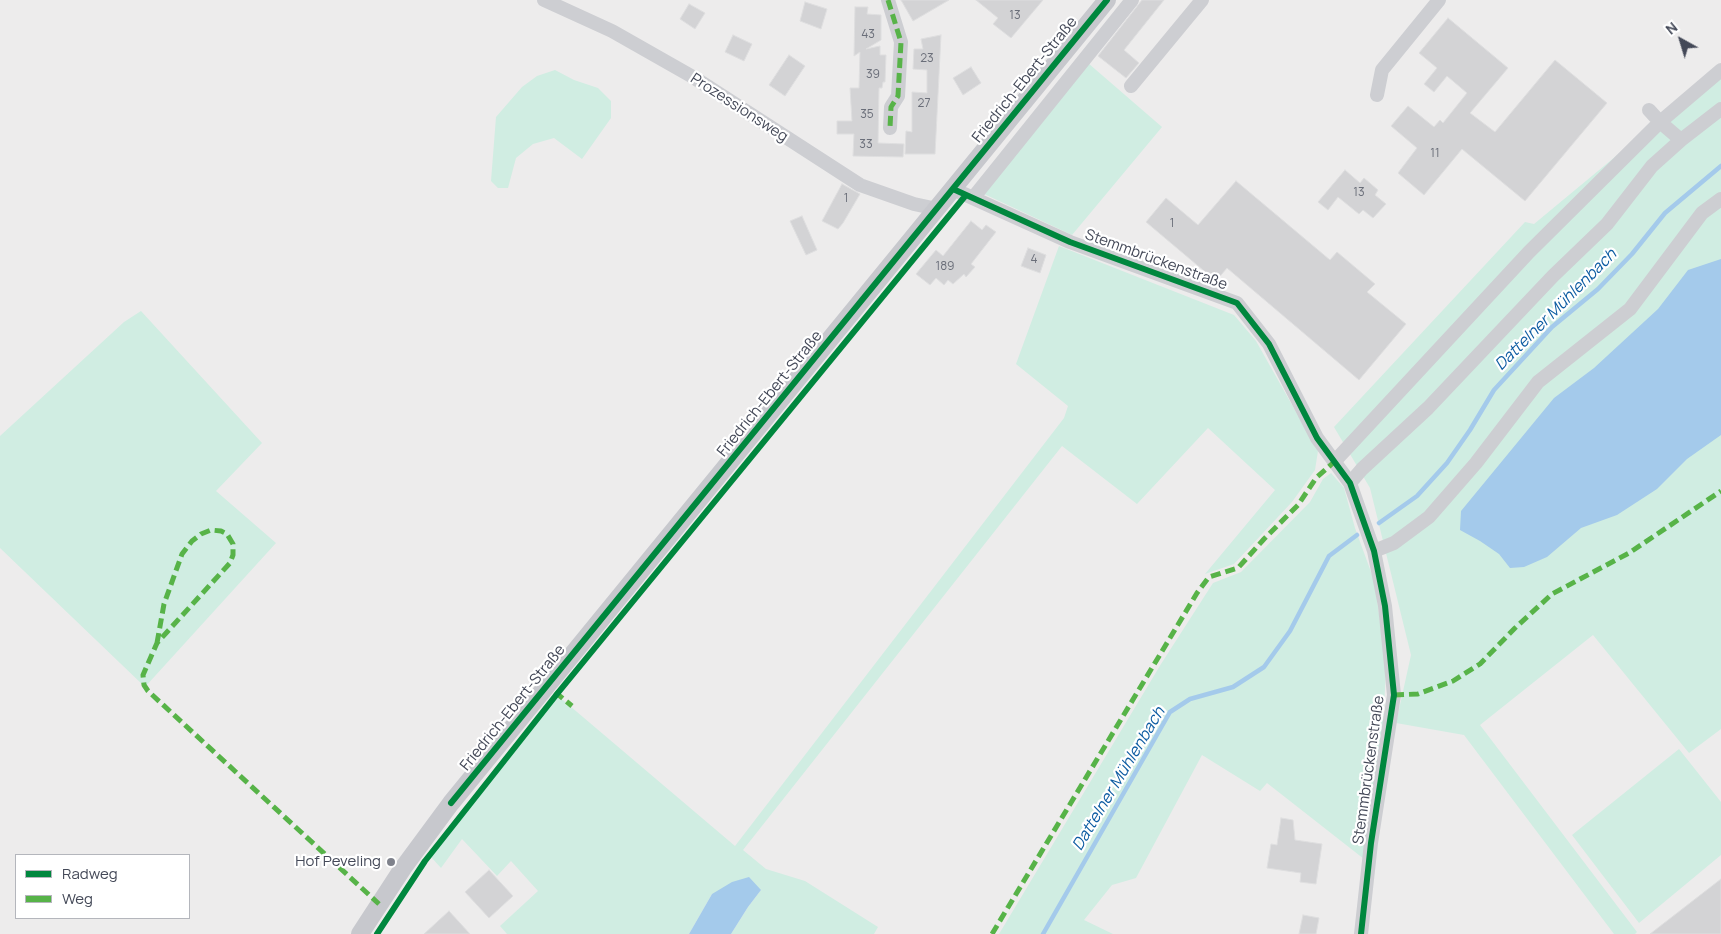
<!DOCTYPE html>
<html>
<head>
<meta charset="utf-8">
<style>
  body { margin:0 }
  #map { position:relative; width:1721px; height:934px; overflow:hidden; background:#edecec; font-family:Manrope,sans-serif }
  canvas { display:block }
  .legend { position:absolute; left:15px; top:854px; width:175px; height:65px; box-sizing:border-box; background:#fff; border:1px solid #b4b6bc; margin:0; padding:6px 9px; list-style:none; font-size:15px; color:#444958 }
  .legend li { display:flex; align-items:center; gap:10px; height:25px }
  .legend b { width:25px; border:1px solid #b4b6bc }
  .north { position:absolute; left:1656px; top:15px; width:50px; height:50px; -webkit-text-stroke:4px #fff; paint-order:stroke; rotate:321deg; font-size:14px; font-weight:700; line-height:20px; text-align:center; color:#444958 }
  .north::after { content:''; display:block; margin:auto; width:18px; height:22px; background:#444958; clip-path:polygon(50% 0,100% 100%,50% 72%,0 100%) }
</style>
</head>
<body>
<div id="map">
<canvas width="1721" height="934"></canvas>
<ul class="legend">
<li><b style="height:6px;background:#00873e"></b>Radweg</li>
<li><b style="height:6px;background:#57b348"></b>Weg</li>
</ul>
<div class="north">N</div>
</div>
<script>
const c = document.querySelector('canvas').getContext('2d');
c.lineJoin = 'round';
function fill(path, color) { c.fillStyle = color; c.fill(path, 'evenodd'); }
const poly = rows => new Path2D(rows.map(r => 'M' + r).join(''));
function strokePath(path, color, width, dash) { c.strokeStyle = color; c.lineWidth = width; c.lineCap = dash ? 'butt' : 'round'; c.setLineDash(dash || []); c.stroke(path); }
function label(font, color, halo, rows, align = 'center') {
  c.font = font + ' Manrope,sans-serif'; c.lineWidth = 4.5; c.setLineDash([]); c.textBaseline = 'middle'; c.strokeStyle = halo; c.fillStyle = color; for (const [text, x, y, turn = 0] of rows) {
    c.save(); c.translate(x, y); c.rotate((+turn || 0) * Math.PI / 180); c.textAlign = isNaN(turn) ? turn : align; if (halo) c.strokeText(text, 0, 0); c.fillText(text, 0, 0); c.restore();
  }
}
const green = poly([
  [1088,63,1162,127,1072,235,982,193],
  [1721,69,1721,729,1689,753,1593,635,1480,725,1637,932,1635,934,1614,934,1464,735,1396,723,1411,655,1370,488,1334,427,1525,222,1534,224],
  [555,70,574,80,598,88,611,101,611,118,582,159,554,138,533,144,516,158,508,188,498,188,491,181,496,117,522,87,537,76],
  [1059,246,1234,315,1256,341,1318,451,1315,470,1292,502,1234,564,1205,574,1275,490,1208,428,1137,504,1062,446,743,850,766,869,805,881,878,927,874,934,731,934,748,907,761,890,712,894,689,934,507,934,500,926,538,891,511,861,497,876,462,839,441,868,431,857,557,695,735,846,1064,418,1068,406,1016,364],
  [141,311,262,443,216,491,276,543,145,687,0,548,0,436,124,322],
  [1331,473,1344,488,1355,528,1375,583,1386,669,1383,728,1364,859,1267,783,1260,791,1202,755,1136,878,1112,885,1084,920,1113,934,999,934,1161,664,1213,583,1241,572,1310,502,1323,479],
  [1679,749,1721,802,1721,855,1639,923,1572,835]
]);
const water = poly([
  [1721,259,1721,435,1687,459,1657,489,1617,515,1581,528,1547,557,1524,567,1510,568,1499,554,1480,541,1460,530,1461,511,1554,398,1594,368,1658,309,1688,270],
  [749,877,761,890,748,907,731,934,689,934,712,894,732,882]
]);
const stream = poly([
  [1379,523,1417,496,1447,463,1470,430,1494,390,1552,327,1598,289,1632,254,1665,213,1721,166],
  [1043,934,1170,712,1190,699,1233,687,1264,667,1290,631,1329,556,1357,535]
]);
const building = poly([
  [901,0,949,0,913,21,901,0],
  [976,0,1043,0,1011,38,993,24,998,18,976,0],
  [1142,0,1164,0,1124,50,1139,63,1126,78,1098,56,1142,0],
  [805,2,827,9,821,29,800,21,805,2],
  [689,4,705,13,695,29,680,19,689,4],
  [855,7,868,7,867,14,881,15,881,40,866,49,880,46,880,55,886,55,885,82,883,82,882,88,879,88,878,143,904,144,903,157,853,156,854,134,837,134,837,121,852,121,850,88,859,88,860,52,854,56,855,7],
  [1448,18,1508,68,1470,113,1495,132,1555,60,1607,103,1525,201,1462,149,1424,195,1398,173,1417,148,1391,126,1408,106,1434,127,1440,120,1443,123,1467,93,1447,76,1434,92,1424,84,1437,68,1419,53,1448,18],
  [733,35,752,44,744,61,725,52,733,35],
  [941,35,935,154,905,154,906,131,912,132,912,92,927,93,927,70,913,69,914,49,923,49,921,39,941,35],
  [789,55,805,66,785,96,769,85,789,55],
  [971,67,981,83,963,95,953,78,971,67],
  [1345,170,1360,183,1364,178,1378,190,1375,195,1386,204,1373,218,1363,210,1359,214,1338,197,1328,210,1318,202,1345,170],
  [1236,181,1330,260,1337,252,1375,284,1367,292,1406,324,1359,380,1227,268,1216,281,1146,222,1166,198,1198,225,1236,181],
  [842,184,860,194,843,223,838,229,822,221,842,184],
  [802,216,817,250,806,255,790,221,802,216],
  [971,221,982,230,986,225,996,232,971,264,975,267,966,277,964,274,953,284,948,280,944,285,936,278,930,285,916,274,936,250,943,256,971,221],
  [1028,248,1046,255,1040,273,1021,266,1028,248],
  [1281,818,1293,820,1295,840,1322,844,1316,884,1300,882,1301,873,1267,868,1271,844,1277,845,1281,818],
  [489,870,513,896,489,918,465,892,489,870],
  [1721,879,1721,934,1650,934,1721,879],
  [449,911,470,934,424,934,449,911],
  [1303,915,1319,918,1316,934,1299,934,1303,915]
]);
const minor = poly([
  [544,0,612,31,693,77,860,185,914,204,937,209],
  [888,0,901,42,898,96,891,107,890,128],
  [1131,86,1202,0],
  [1377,95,1382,70,1439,0],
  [1649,110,1660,122,1681,140],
  [953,189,1070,242,1237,303,1269,344,1317,438,1350,483,1374,551,1385,606,1394,695,1371,843,1361,934],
  [973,198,1132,0],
  [1334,462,1529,252,1660,122,1721,70],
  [1350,483,1362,469,1428,408,1553,276,1607,224,1652,166,1681,140,1721,109],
  [1374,551,1394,543,1429,517,1476,463,1538,382,1630,309,1702,213,1721,199]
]);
const major = poly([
  [360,934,403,868,451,803,1107,0]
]);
const quiet = poly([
  [888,0,901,42,898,96,891,107,890,128],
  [157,643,164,604,182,554,192,541,201,534,211,530,221,531,227,534,233,544,233,555,230,563,157,643,143,675,144,685,148,691,379,904],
  [555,692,572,706],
  [1394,695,1418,694,1453,681,1480,664,1515,628,1552,594,1629,553,1721,491],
  [992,934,1197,593,1209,577,1238,568,1264,539,1298,505,1316,478,1334,462]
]);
const cycleway = poly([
  [953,189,1070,242,1237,303,1269,344,1317,438,1350,483,1374,551,1385,606,1394,695,1371,843,1361,934],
  [451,803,1107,0],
  [377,934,425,861,557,694,966,195]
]);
const markers = [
  [391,862,5,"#7f828c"]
];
const numberNames = [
  ["13",1015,16],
  ["43",868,35],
  ["23",927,59],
  ["39",873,75],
  ["27",924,104],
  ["35",867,115],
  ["33",866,145],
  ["11",1435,154],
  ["13",1359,193],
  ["1",846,199],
  ["1",1172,224],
  ["4",1034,260],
  ["189",945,267]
];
const streetNames = [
  ["Friedrich-Ebert-Straße",1025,80,-51],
  ["Prozessionsweg",739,108,33],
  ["Stemmbrückenstraße",1156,260,20],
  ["Friedrich-Ebert-Straße",770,394,-51],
  ["Friedrich-Ebert-Straße",513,708,-51],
  ["Stemmbrückenstraße",1369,770,-82]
];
const poiNames = [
  ["Hof Peveling",381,862]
];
const waterNames = [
  ["Dattelner Mühlenbach",1556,310,-45],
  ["Dattelner Mühlenbach",1119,779,-59]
];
fill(green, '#d0ede2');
fill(water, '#a4caeb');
strokePath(stream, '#a4caeb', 4.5);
fill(building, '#d3d3d5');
strokePath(building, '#dededf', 1);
strokePath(minor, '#cdced2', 14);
strokePath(major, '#c7c8cd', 18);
strokePath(quiet, '#57b348', 5, [10, 5]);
strokePath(cycleway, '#00873e', 6);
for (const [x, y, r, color] of markers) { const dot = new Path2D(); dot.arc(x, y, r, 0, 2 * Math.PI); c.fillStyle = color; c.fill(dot); strokePath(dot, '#fff', 2); }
label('12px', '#6a6e79', null, numberNames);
label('15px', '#444958', '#fff', streetNames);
label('15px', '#444958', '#fff', poiNames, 'right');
label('italic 16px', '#0d5ca2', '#fff', waterNames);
</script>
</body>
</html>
